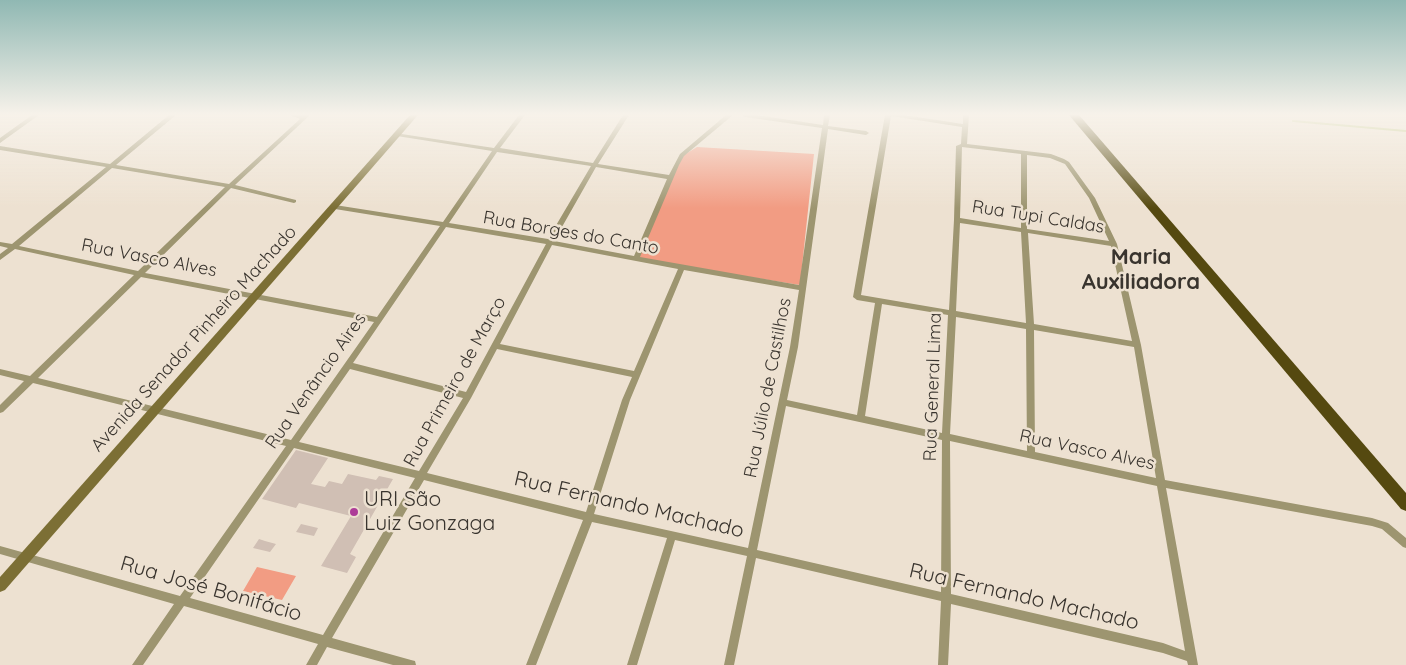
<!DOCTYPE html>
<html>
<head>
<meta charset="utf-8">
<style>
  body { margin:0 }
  canvas { display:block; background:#ede1d1 }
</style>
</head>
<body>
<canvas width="1406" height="665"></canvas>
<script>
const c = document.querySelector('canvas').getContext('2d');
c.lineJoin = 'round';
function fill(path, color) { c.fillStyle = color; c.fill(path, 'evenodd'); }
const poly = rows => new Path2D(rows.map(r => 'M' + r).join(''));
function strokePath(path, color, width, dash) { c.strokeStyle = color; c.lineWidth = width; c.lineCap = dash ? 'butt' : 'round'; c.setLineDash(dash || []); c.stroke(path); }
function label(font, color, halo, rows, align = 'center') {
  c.font = font + ' Quicksand,sans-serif'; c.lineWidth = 5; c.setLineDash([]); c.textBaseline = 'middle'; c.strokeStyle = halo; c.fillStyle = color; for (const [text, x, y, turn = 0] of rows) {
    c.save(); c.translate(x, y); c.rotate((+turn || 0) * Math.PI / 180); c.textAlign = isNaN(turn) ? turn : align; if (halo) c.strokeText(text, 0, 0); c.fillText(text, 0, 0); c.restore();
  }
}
const green = poly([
  [697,147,814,154,800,285,637,259,670,177,684,155],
  [257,567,296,576,282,600,243,591]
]);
const stream = poly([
  [1293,121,1406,131]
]);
const building = poly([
  [296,450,328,458,311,484,325,487,329,481,342,484,348,474,376,480,379,476,393,479,350,554,356,557,347,573,321,566,351,516,299,503,296,508,262,499],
  [301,524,318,528,314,536,296,532],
  [259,539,265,541,276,544,270,552,253,548]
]);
const minor = poly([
  [32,115,39,115,0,143,0,138,32,115],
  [169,115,176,115,116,165,229,184,300,119,290,115,310,115,235,185,296,200,296,202,294,203,231,188,145,273,377,317,440,226,335,209,332,207,333,206,335,205,443,222,492,151,397,136,394,134,395,133,494,148,519,115,525,115,500,148,593,163,623,115,629,115,598,164,669,175,680,154,726,115,733,115,684,156,679,165,640,257,799,285,822,128,745,117,742,115,757,115,823,125,824,115,830,115,828,126,866,131,869,133,866,135,828,129,798,347,787,400,857,415,875,303,857,300,853,297,885,115,904,115,963,124,963,115,969,115,967,144,1051,154,1064,159,1069,162,1095,198,1117,244,1141,345,1165,480,1372,518,1388,523,1406,538,1406,548,1403,547,1382,529,1372,526,1166,488,1198,665,1188,665,1187,661,1163,653,951,604,948,665,938,665,941,601,756,558,734,665,724,665,747,556,675,540,637,665,627,665,667,538,592,522,536,665,526,665,583,520,424,480,332,638,411,660,415,661,416,665,393,665,327,647,317,665,306,665,318,644,184,606,143,665,132,665,174,604,0,554,0,546,180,596,286,446,33,383,3,412,0,413,0,405,24,381,0,375,0,369,30,376,134,275,15,249,0,260,0,254,8,248,0,246,0,242,12,244,106,167,0,150,0,146,110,164,169,115],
  [891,116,962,127,961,144,956,146,954,220,949,310,861,295,891,116],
  [962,147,1021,154,1021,228,960,218,962,147],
  [497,152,591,166,548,239,449,223,497,152],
  [1027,155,1050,158,1065,164,1089,198,1109,241,1027,229,1027,155],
  [596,167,667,179,634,256,554,241,596,167],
  [112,168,225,187,138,271,19,246,112,168],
  [960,223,1021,232,1026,323,956,311,960,223],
  [446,227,546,244,466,392,353,363,446,227],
  [1028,233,1111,246,1132,341,1034,324,1028,233],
  [552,245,678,269,634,371,500,344,552,245],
  [684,270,799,290,790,347,748,548,594,514,630,400,684,270],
  [141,277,374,322,291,440,38,378,141,277],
  [882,304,948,315,942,433,865,416,882,304],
  [956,317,1026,329,1027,451,950,434,956,317],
  [1034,330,1134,347,1156,478,1035,452,1034,330],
  [497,349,632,377,622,400,586,512,427,473,471,398,497,349],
  [350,369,463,398,419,471,299,442,350,369],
  [786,406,942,440,941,592,757,550,786,406],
  [950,441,1157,486,1185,651,1163,643,951,594,950,441],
  [294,448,415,478,323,635,190,598,294,448]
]);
const secondary = poly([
  [410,115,418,115,5,590,0,592,0,577,410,115]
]);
const trunk = poly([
  [1069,115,1079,115,1406,493,1406,511,1401,509,1069,115]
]);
const markers = [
  [354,512,5,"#ad3c98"]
];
const streetNames = [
  ["Rua Tupi Caldas",1038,217,9],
  ["Rua Borges do Canto",571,233,10],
  ["Rua Vasco Alves",149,258,11],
  ["Avenida Senador Pinheiro Machado",194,339,-48],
  ["Rua Venâncio Aires",316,381,-55],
  ["Rua Primeiro de Março",455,382,-61],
  ["Rua General Lima",933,387,-88],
  ["Rua Júlio de Castilhos",768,388,-79],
  ["Rua Vasco Alves",1087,450,12]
];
const nearPoinames = [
  ["URI São",364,500],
  ["Luiz Gonzaga",364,524]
];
const nearStreetnames = [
  ["Rua Fernando Machado",629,505,13],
  ["Rua José Bonifácio",211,589,16],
  ["Rua Fernando Machado",1024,597,13]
];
const districtNames = [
  ["Maria",1141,257],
  ["Auxiliadora",1141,282]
];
fill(green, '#f29c83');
strokePath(stream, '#adbe63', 2);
fill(building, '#d0bfb4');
fill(minor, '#9d9570');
fill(secondary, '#7c6f35');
fill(trunk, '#554910');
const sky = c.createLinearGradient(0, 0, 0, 208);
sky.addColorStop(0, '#90b8b3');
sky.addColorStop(0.55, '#f7f2ea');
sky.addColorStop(1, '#f7f2ea00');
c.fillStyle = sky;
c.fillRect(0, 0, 1406, 208);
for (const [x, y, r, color] of markers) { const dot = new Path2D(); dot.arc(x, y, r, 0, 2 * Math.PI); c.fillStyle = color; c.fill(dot); strokePath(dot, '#ede1d1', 2); }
label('18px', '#39342e', '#ede1d1', streetNames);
label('21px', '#39342e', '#ede1d1', nearPoinames, 'left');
label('21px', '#39342e', '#ede1d1', nearStreetnames);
label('bold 22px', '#39342e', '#ede1d1', districtNames);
</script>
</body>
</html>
